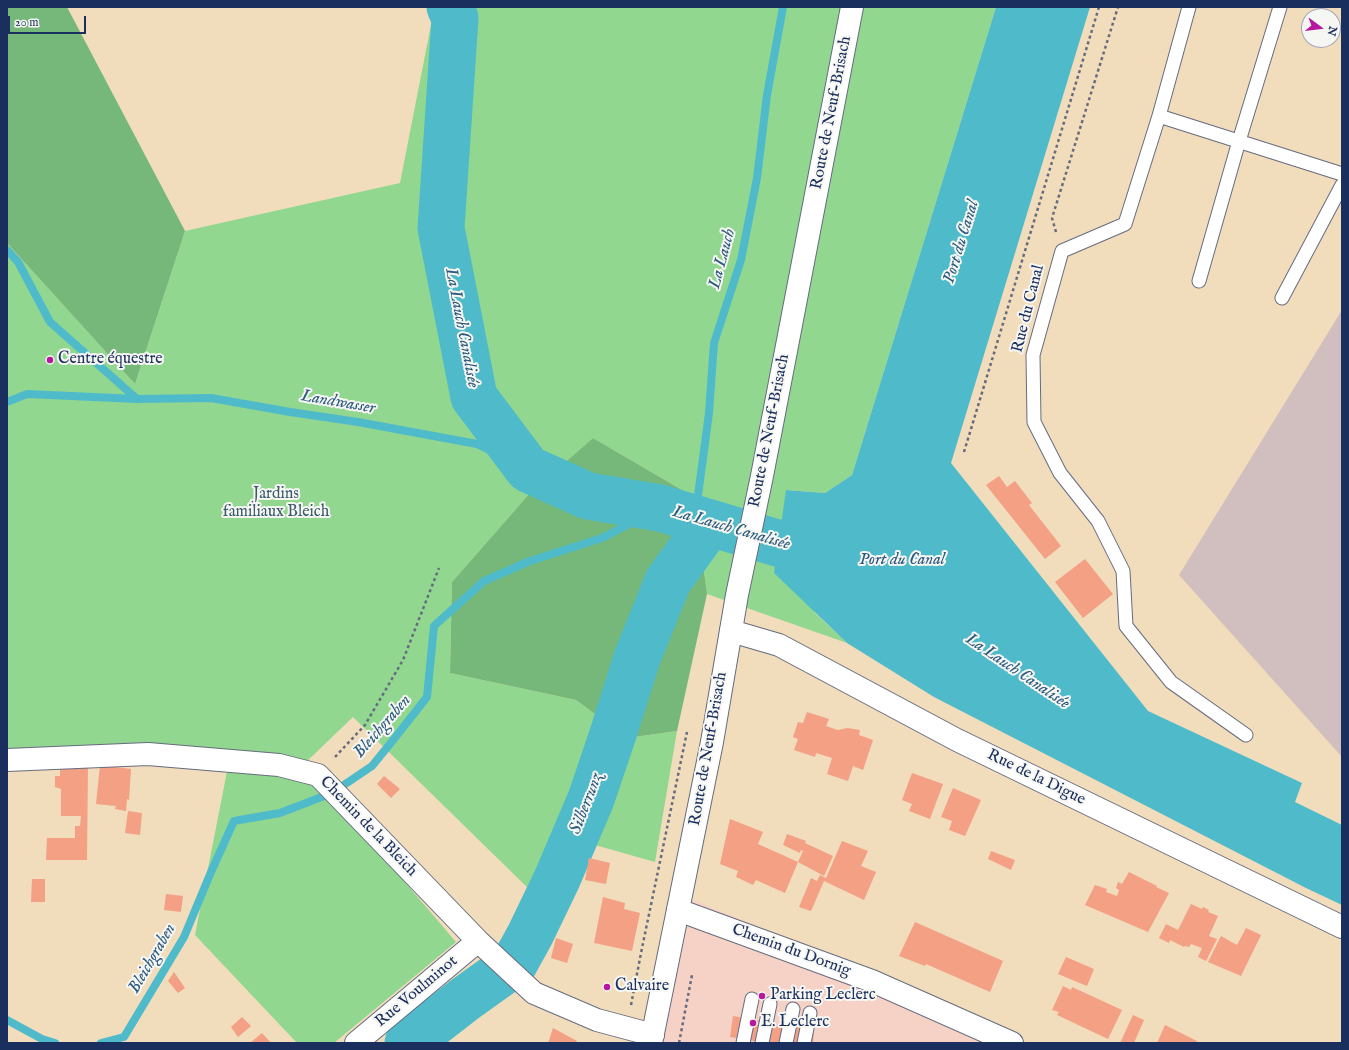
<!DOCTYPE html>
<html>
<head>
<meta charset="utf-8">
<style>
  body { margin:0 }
  #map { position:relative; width:1349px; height:1050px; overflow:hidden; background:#f1dcbc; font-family:"IM FELL English",serif }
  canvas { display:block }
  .frame { position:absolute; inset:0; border:8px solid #1b2f5e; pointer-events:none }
  .north { position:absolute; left:1301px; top:8px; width:40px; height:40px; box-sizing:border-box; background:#f6f6f2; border:1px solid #9ea6b7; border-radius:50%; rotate:105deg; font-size:11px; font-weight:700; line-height:16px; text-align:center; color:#1b2f5e }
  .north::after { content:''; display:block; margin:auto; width:14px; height:18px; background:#b5179e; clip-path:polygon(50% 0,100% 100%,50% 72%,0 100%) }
  .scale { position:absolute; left:8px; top:16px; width:78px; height:18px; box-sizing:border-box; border:2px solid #1b2f5e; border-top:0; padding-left:5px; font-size:12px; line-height:14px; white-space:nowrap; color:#1b2f5e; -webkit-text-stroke:3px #f6f6f2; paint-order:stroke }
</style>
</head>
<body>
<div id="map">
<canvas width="1349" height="1050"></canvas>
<div class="frame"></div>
<div class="north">N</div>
<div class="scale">20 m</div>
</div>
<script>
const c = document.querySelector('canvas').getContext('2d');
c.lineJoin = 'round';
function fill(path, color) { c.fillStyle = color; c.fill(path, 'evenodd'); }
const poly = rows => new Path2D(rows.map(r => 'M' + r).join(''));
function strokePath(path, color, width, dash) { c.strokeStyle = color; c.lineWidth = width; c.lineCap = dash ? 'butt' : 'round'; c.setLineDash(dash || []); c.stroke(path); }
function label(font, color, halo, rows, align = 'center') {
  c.font = font + ' "IM FELL English",serif'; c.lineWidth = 4; c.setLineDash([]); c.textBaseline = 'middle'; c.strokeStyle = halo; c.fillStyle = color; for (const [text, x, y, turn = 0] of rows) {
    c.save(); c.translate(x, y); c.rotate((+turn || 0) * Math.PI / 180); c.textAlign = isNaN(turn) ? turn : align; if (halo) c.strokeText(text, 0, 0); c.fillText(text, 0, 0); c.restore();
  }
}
const built = poly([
  [675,892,1029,1043,638,1043]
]);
const industrial = poly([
  [1342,310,1342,757,1179,575]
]);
const green = poly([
  [448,7,996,7,852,475,825,493,786,490,815,613,847,643,707,594,694,497,593,438,530,493,452,582,450,673,576,700,627,738,677,731,655,862,563,836,532,892,353,717,304,764,456,942,334,1043,297,1043,195,935,230,756,7,755,7,243,135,384,185,231,400,183,431,25]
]);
const forest = poly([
  [7,7,67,7,185,231,135,384,7,243],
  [593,438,694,497,707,594,677,731,627,738,576,700,450,673,452,582,530,493]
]);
const water = poly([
  [996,7,1090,7,951,463,1148,711,1302,783,1295,802,1342,825,1342,905,1306,888,934,697,847,643,774,573,786,490,825,493,852,475]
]);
const stream = poly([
  [7,250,18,262,50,322,137,399],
  [7,402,27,394,137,399,211,398,290,412,358,422,477,444,528,469],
  [695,518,709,413,714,343,741,260,757,178,767,95,783,7],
  [7,1020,42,1039,55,1043],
  [101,1043,124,1037,184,937,211,872,234,821,280,813,332,793,372,766,394,739,427,697,434,626,484,581,530,561,602,538,660,508]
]);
const river = poly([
  [450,7,455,18,441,228,474,397,528,469,588,496,660,508,841,562],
  [408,1043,465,999,514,964,530,935,557,879,591,799,613,734,637,658,668,581,710,523]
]);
const building = poly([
  [999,476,1007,487,1015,481,1032,503,1029,505,1061,546,1045,559,986,485],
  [1085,559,1113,594,1083,618,1055,582],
  [807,712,829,719,826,726,838,730,847,728,860,730,859,735,873,740,863,770,853,766,848,781,827,774,832,758,816,753,815,757,794,750,798,739,793,737,798,722,803,723],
  [60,765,88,766,87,860,46,860,47,838,75,838,75,826,80,826,81,816,61,816,61,789,55,787,55,776,60,776],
  [100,765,131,769,129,800,127,799,126,811,115,809,116,806,96,804],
  [912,773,943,784,930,819,909,811,912,804,902,800],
  [384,776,400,789,391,798,377,784],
  [953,788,981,800,965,836,949,830,952,821,941,817],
  [128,811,142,813,140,835,125,833],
  [730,819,763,832,758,844,798,862,785,893,756,880,753,885,736,877,738,871,720,864],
  [787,834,806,841,805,843,833,856,824,876,798,862,803,851,801,850,800,853,783,845],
  [842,841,868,851,861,866,876,872,864,900,824,881,811,911,799,907,811,878,817,881,820,875,826,878],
  [991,851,1015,860,1011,870,988,859],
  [589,858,610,863,606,884,585,880],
  [1129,872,1157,886,1156,887,1169,893,1148,932,1085,905,1095,885,1107,889,1106,892,1117,896,1119,890,1116,888,1118,882,1122,884],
  [32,879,45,879,45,902,31,902],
  [166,894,183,896,181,912,164,910],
  [603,897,625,903,624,909,640,913,632,951,594,943],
  [1191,904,1202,909,1203,907,1209,910,1208,912,1218,916,1209,936,1217,939,1206,961,1198,957,1202,948,1191,944,1189,947,1185,946,1184,947,1170,940,1169,943,1159,938,1166,924,1178,930],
  [915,922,1003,961,990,992,926,964,925,966,899,956],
  [1246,928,1261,935,1241,976,1208,962,1221,936,1237,945],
  [556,938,573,944,567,963,551,958],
  [1066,957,1094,969,1087,986,1058,974],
  [174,972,185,988,178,993,168,981],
  [1063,986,1071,990,1072,987,1122,1010,1108,1039,1057,1015,1059,1012,1052,1010],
  [1133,1015,1144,1020,1134,1043,1120,1043],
  [733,1016,814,1030,813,1043,765,1043,730,1037],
  [242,1017,251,1026,238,1037,231,1027],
  [1165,1025,1197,1041,1196,1043,1157,1043],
  [553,1028,577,1041,576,1043,548,1043],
  [262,1033,271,1043,250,1043]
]);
const path = poly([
  [1056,232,1052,218,1118,7],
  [964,452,1099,7],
  [335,757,365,725,403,660,439,568],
  [631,1005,642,948,687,732],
  [679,1043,692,975]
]);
const lane = poly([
  [1189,7,1159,116,1125,224,1062,251,1033,355,1034,422,1060,473,1098,521,1123,571,1126,626,1171,682,1246,735],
  [1159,116,1342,174],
  [1199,281,1239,141,1280,7],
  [1282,298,1342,185],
  [743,1043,752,999],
  [762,1043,770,1004],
  [786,1043,793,1009],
  [804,1043,810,1013]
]);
const street = poly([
  [731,631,779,645,957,740,1342,927],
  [7,760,148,754,279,765,318,775,478,941,534,993,597,1020,653,1035],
  [678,910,872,981,1012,1043],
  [356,1043,478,941]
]);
const secondary = poly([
  [651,1043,712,742,737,595,762,476,852,7]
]);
const markers = [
  [50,360,4,"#b5179e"],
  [607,987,4,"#b5179e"],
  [762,996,4,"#b5179e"],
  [753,1023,4,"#b5179e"]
];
const streetNames = [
  ["Route de Neuf-Brisach",832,113,-79],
  ["Rue du Canal",1029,309,-76],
  ["Route de Neuf-Brisach",770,431,-79],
  ["Route de Neuf-Brisach",709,749,-80],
  ["Rue de la Digue",1036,778,26],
  ["Chemin de la Bleich",368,827,46],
  ["Chemin du Dornig",791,951,20],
  ["Rue Voulminot",417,992,-40]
];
const poiNames = [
  ["Centre équestre",58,360],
  ["Calvaire",615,987],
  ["Parking Leclerc",770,996],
  ["E. Leclerc",761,1023]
];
const parkNames = [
  ["Jardins",276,495],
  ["familiaux Bleich",276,513]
];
const waterNames = [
  ["Port du Canal",962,242,-73],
  ["La Lauch",723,259,-75],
  ["La Lauch Canalisée",461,328,79],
  ["Landwasser",338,403,10],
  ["La Lauch Canalisée",731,529,16],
  ["Port du Canal",902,561],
  ["La Lauch Canalisée",1017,672,34],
  ["Bleichgraben",383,727,-49],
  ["Silberrunz",587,804,-69],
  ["Bleichgraben",153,959,-60]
];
fill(built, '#f6d1c5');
fill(industrial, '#d1bfbf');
fill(green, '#92d790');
fill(forest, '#75b87a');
fill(water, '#4fbbca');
strokePath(stream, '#4fbbca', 8);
strokePath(river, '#4fbbca', 47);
fill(building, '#f3a085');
strokePath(lane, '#666c7f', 15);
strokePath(street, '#666c7f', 24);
strokePath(secondary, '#666c7f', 24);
strokePath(path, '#666c7f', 2.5, [3, 3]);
strokePath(lane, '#fff', 13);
strokePath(street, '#fff', 22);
strokePath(secondary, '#fff', 22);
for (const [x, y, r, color] of markers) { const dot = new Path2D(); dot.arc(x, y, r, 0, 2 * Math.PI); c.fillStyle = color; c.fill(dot); strokePath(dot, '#f6f6f2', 1.5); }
label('16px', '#1b2f5e', '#f6f6f2', streetNames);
label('16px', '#1b2f5e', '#f6f6f2', poiNames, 'left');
label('16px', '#39596a', '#f6f6f2', parkNames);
label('italic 17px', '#2b597e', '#f6f6f2', waterNames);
</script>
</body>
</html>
